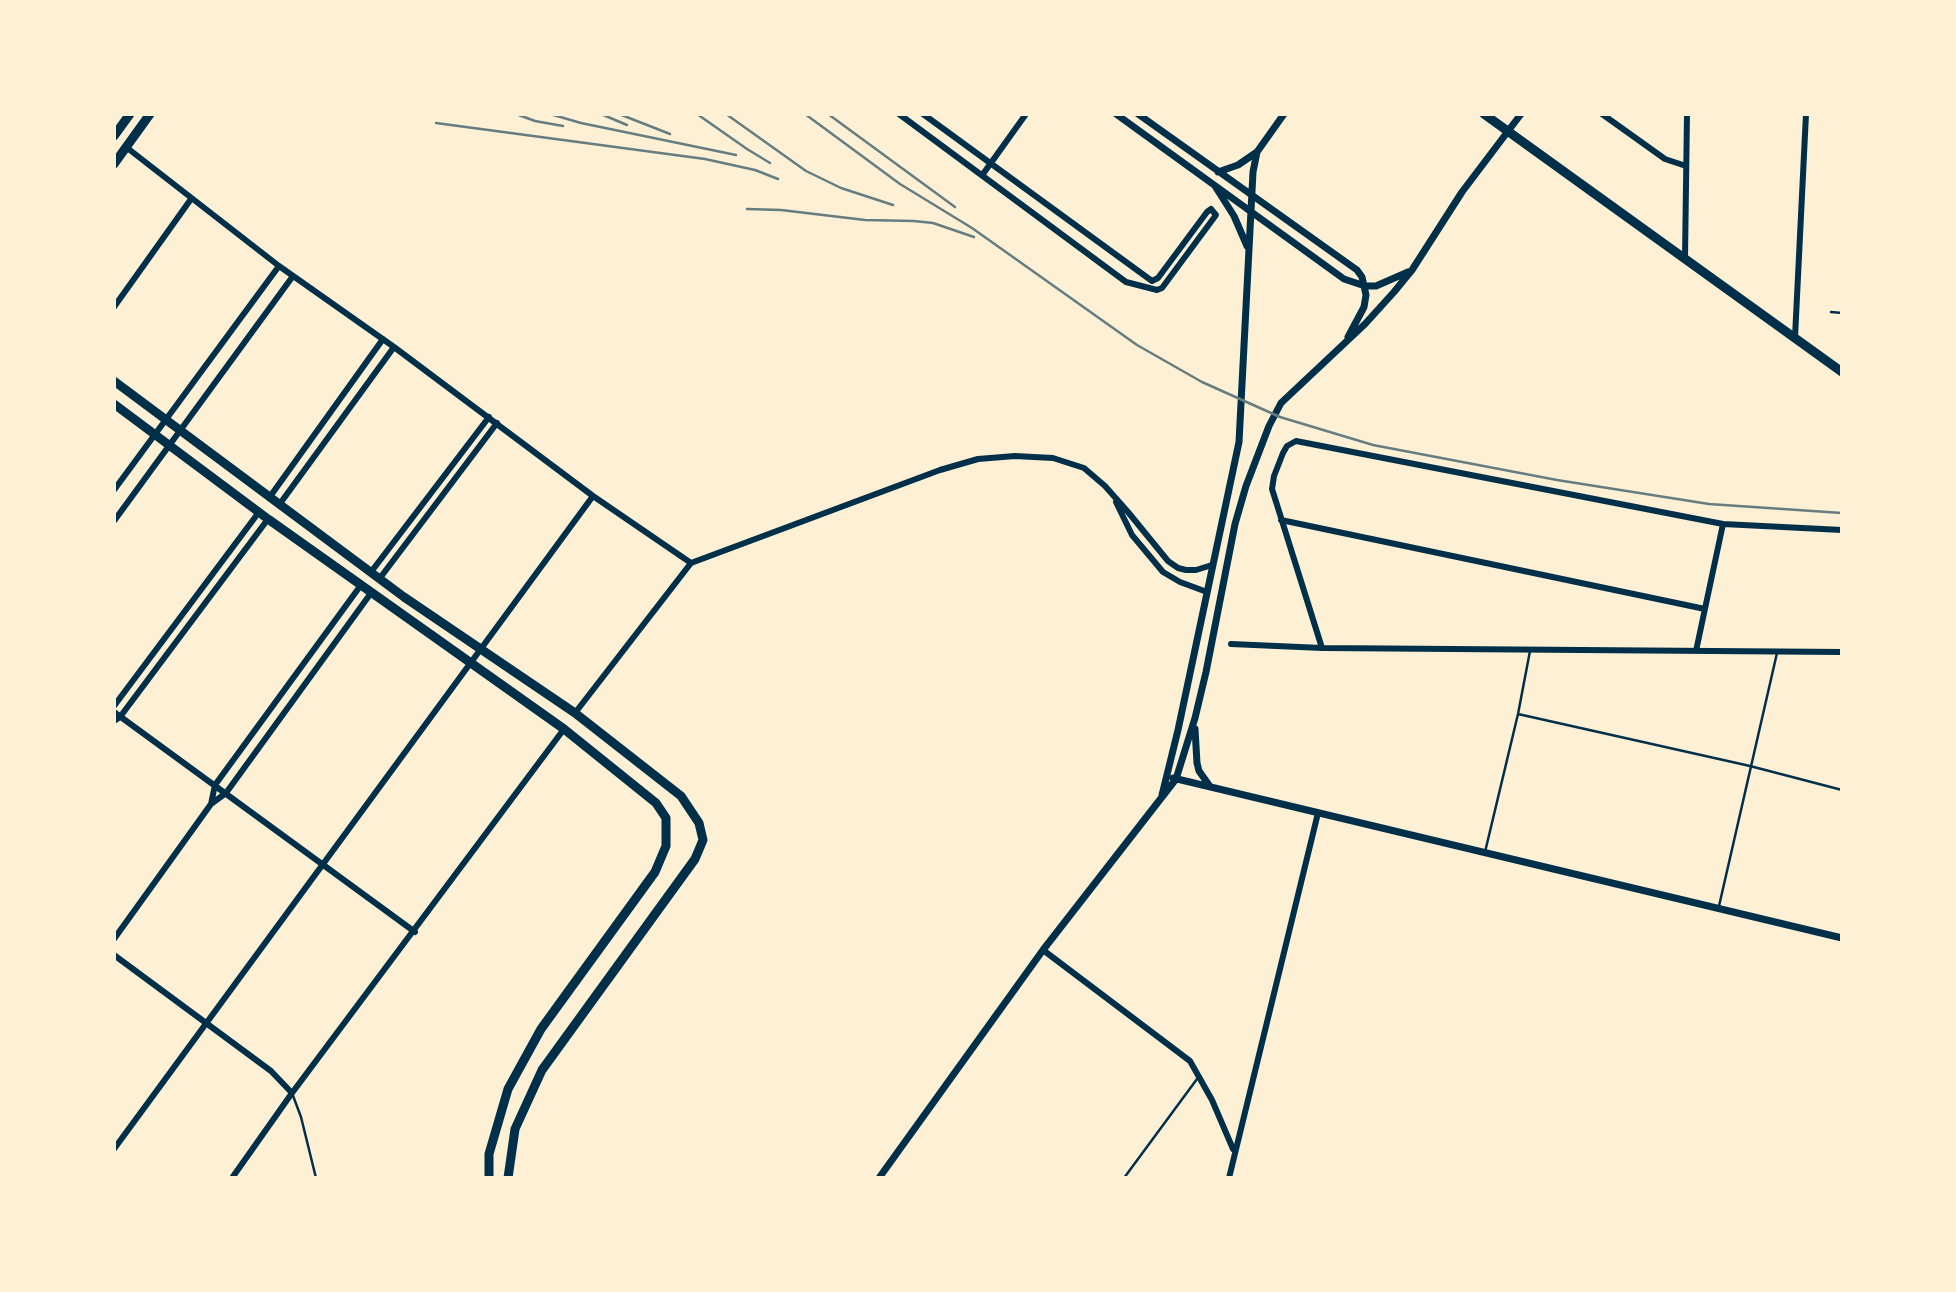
<!DOCTYPE html>
<html>
<head>
<meta charset="utf-8">
<style>
  body { margin:0 }
  #map { position:relative; width:1956px; height:1292px; overflow:hidden; background:#fdf0d5; font-family:Bitter,serif }
  canvas { display:block }
  .frame { position:absolute; inset:0; border:116px solid #fdf0d5; pointer-events:none }
</style>
</head>
<body>
<div id="map">
<canvas width="1956" height="1292"></canvas>
<div class="frame"></div>
</div>
<script>
const c = document.querySelector('canvas').getContext('2d');
c.lineJoin = 'round';
const poly = rows => new Path2D(rows.map(r => 'M' + r).join(''));
function strokePath(path, color, width, dash) { c.strokeStyle = color; c.lineWidth = width; c.lineCap = dash ? 'butt' : 'round'; c.setLineDash(dash || []); c.stroke(path); }
const service = poly([
  [1831,312,1842,313],
  [1518,714,1750,766,1842,790],
  [1485,852,1518,714,1530,651],
  [1719,906,1777,653],
  [292,1093,301,1117,316,1178],
  [1124,1178,1197,1079]
]);
const minor = poly([
  [899,114,1126,282,1157,290,1162,288,1216,215,1211,209,1207,212,1158,278,1152,281,923,114],
  [1602,114,1665,159,1686,166],
  [126,147,279,266,394,347,593,496,691,563],
  [983,174,1026,114],
  [1685,257,1687,114],
  [114,307,191,199],
  [1795,337,1806,114],
  [114,490,279,266],
  [269,498,383,339],
  [1116,502,1132,535,1163,572,1180,582,1207,592],
  [279,505,394,347],
  [1281,520,1705,609],
  [114,521,293,276],
  [691,563,940,470,978,459,1015,456,1053,458,1084,468,1105,486,1128,512,1168,561,1178,568,1186,570,1196,570,1212,565],
  [371,572,489,417],
  [380,578,497,423],
  [1231,644,1322,648,1842,652],
  [1322,648,1272,489,1274,476,1283,453,1287,446,1296,441,1723,524,1842,530],
  [1696,651,1723,524],
  [114,706,259,512],
  [114,712,415,932],
  [575,713,691,563],
  [114,721,120,717,268,519],
  [211,804,215,785,361,585],
  [114,939,211,804,226,793,371,593],
  [1043,950,1190,1061,1212,1100,1233,1149],
  [114,955,271,1071,292,1093],
  [114,1149,593,496],
  [232,1178,292,1093,564,729],
  [1229,1178,1318,813]
]);
const tertiary = poly([
  [1116,114,1344,279,1365,286,1376,286,1408,272],
  [1138,114,1357,270,1362,277,1366,295,1364,307,1348,337],
  [1218,172,1238,165,1257,152],
  [1215,186,1234,216,1247,246],
  [1195,729,1197,763,1199,771,1209,785],
  [1173,778,1842,938],
  [1162,795,1178,730,1239,442,1253,172,1257,152,1284,114],
  [879,1178,1043,950,1176,779,1195,718,1206,672,1235,524,1246,486,1269,426,1281,403,1365,324,1394,292,1412,270,1462,192,1521,114]
]);
const primary = poly([
  [1484,114,1842,372],
  [114,136,130,114],
  [114,164,150,114],
  [114,381,404,597,575,713,681,796,699,823,703,840,695,859,542,1070,515,1129,508,1178],
  [114,404,268,519,564,729,656,803,666,818,666,846,655,872,541,1029,508,1089,489,1154,489,1178]
]);
const rail = poly([
  [516,114,535,121,563,126],
  [550,114,581,123,736,155],
  [601,114,627,125],
  [619,114,670,134],
  [697,114,747,149,770,163],
  [726,114,806,171,841,188,893,205],
  [805,114,900,184,972,228,1137,345,1202,382,1280,417,1373,445,1557,480,1709,504,1842,513],
  [828,114,955,207],
  [436,123,705,159,755,170,778,179],
  [747,209,781,210,865,220,914,221,933,223,974,237]
]);
strokePath(service, '#003049', 2.5);
strokePath(minor, '#003049', 6);
strokePath(tertiary, '#003049', 7);
strokePath(primary, '#003049', 9);
strokePath(rail, '#657d81', 2.5);
</script>
</body>
</html>
